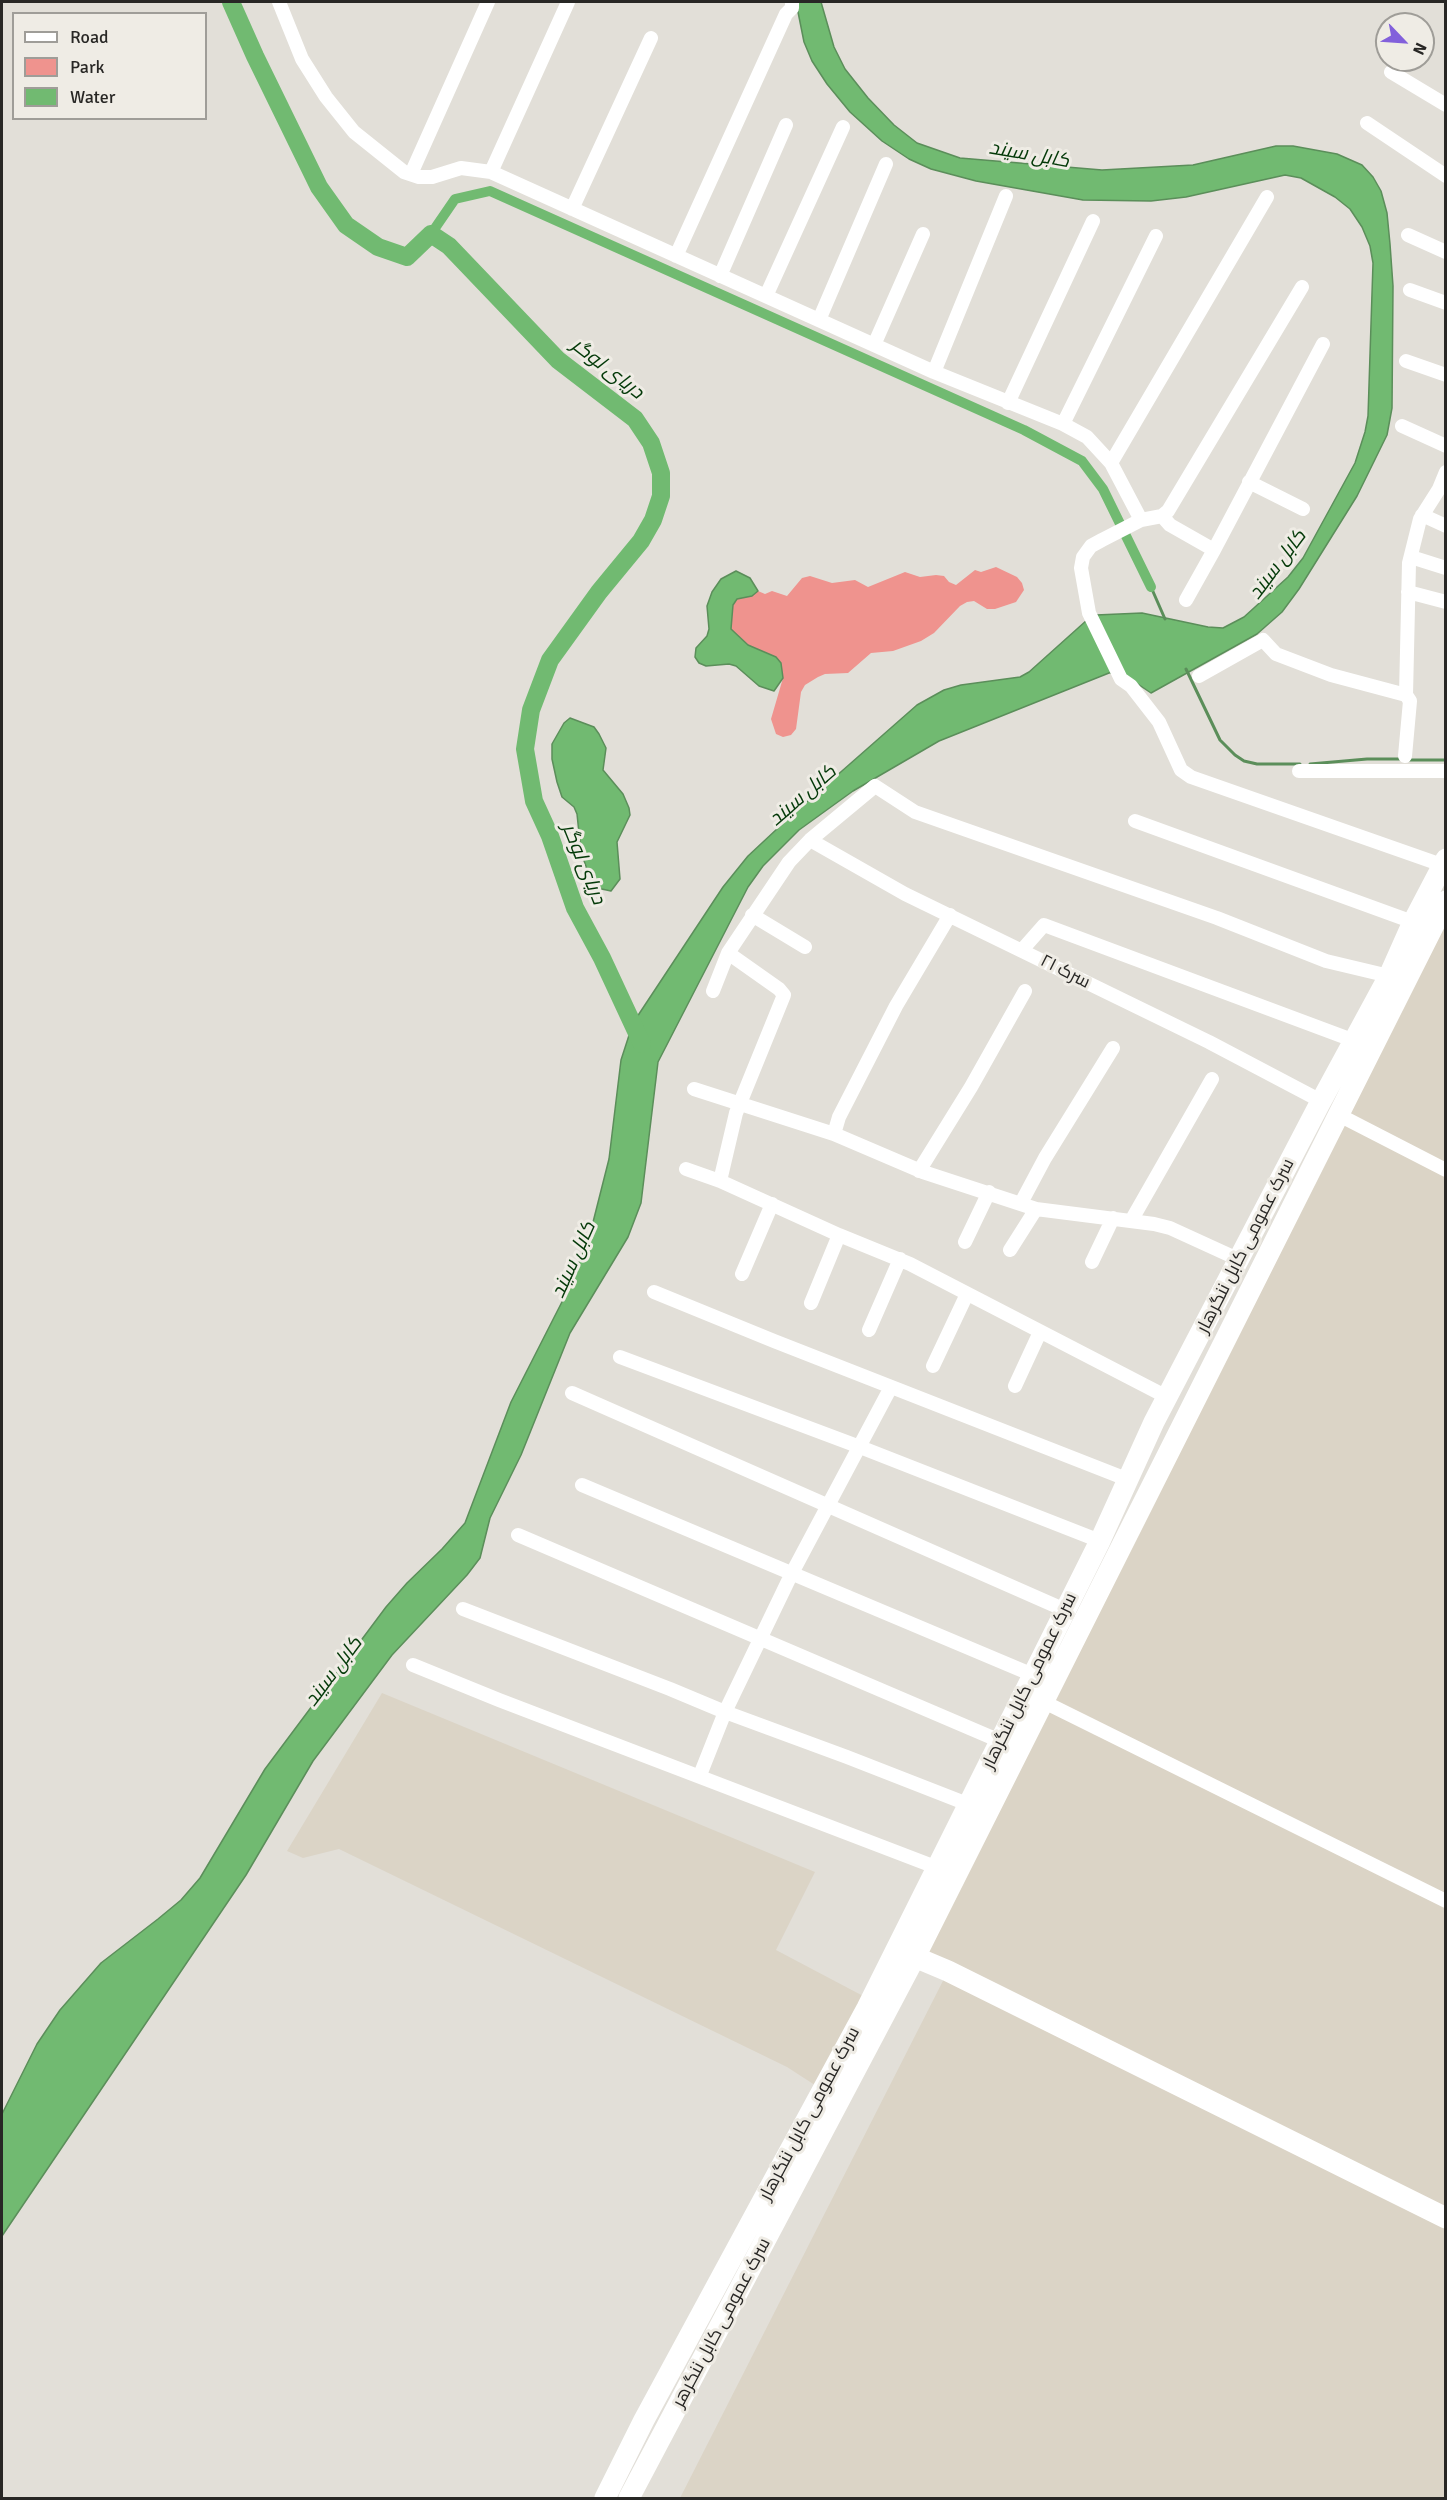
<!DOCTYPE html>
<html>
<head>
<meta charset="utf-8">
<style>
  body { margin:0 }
  #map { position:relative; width:1447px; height:2500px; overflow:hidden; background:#e2dfd8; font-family:Signika,sans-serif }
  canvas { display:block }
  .frame { position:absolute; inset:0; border:3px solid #282725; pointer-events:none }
  .legend { position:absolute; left:12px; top:12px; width:195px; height:108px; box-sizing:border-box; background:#efece5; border:2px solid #9f9d98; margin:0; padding:8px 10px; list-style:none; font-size:18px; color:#282725 }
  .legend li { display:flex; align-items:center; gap:12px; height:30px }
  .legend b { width:30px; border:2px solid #9f9d98 }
  .north { position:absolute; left:1375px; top:12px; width:60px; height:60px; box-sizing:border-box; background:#efece5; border:2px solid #9f9d98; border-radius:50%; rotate:115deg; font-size:16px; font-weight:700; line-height:24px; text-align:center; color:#282725 }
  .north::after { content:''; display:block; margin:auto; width:21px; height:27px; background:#8260db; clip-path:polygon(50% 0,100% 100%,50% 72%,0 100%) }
</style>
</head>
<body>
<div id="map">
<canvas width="1447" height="2500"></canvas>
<div class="frame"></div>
<ul class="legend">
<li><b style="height:8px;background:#fff"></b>Road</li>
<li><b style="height:16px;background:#ef938e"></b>Park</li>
<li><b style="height:16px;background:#71ba71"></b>Water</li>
</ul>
<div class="north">N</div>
</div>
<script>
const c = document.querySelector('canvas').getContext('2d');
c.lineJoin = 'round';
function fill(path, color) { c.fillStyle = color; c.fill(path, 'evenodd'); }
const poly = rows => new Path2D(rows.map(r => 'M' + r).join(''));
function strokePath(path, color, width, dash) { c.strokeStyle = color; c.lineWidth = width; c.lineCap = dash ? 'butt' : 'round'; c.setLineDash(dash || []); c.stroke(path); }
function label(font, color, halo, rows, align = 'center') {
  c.font = font + ' Signika,Cairo,sans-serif'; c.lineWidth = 6; c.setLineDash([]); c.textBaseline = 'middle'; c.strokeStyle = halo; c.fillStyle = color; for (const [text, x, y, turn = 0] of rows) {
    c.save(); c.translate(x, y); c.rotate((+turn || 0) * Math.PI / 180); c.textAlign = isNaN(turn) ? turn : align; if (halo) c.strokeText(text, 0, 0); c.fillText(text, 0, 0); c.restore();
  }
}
const built = poly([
  [1445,901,1445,2498,680,2498,948,1971,915,1957],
  [382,1693,815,1872,776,1950,865,1997,821,2089,787,2067,339,1849,303,1858,287,1851]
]);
const green = poly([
  [996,567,1017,577,1022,583,1024,590,1016,602,995,609,987,609,974,601,967,602,960,606,934,633,921,641,893,651,871,653,848,673,825,674,818,677,805,685,801,692,796,729,791,735,783,737,776,734,771,719,783,678,776,657,748,645,731,629,733,605,737,599,752,596,758,591,765,594,772,591,787,596,802,578,810,576,832,583,855,580,868,587,905,572,920,577,936,575,944,576,949,582,956,585,975,570,981,572]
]);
const water = poly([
  [796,2,821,2,834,47,845,69,868,98,894,125,917,143,960,158,1102,170,1193,165,1276,146,1293,146,1337,154,1362,165,1373,177,1381,191,1387,213,1390,244,1393,286,1392,408,1387,435,1357,496,1299,589,1282,612,1257,634,1151,693,1120,672,1109,673,939,741,853,791,799,830,763,866,748,887,658,1062,641,1203,628,1237,570,1333,521,1455,490,1518,480,1558,467,1575,392,1655,313,1761,246,1875,2,2236,2,2114,37,2044,60,2010,101,1963,158,1919,181,1900,200,1878,265,1769,386,1607,407,1583,442,1549,465,1523,511,1402,567,1292,589,1238,609,1159,621,1060,633,1023,723,887,748,856,793,814,917,705,944,690,961,685,1020,677,1029,672,1087,620,1096,615,1142,613,1208,627,1223,628,1244,617,1288,577,1303,558,1355,463,1365,432,1368,416,1373,263,1370,246,1362,227,1350,209,1335,197,1301,178,1285,175,1186,197,1151,201,1083,200,976,181,931,169,909,159,882,141,850,112,827,84,812,61,804,42,796,2],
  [736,571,750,578,758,591,752,596,737,599,733,605,731,629,748,645,776,657,781,663,783,678,774,691,759,686,736,666,729,664,706,666,699,663,695,657,696,648,707,636,709,629,707,606,712,592,721,579,736,571],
  [570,718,594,727,599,734,606,748,603,770,623,794,629,808,630,815,617,842,620,879,611,891,597,888,589,875,581,852,577,814,574,807,562,797,557,782,552,759,552,744,564,723,570,718]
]);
const stream = poly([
  [1151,587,1165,619],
  [1186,669,1220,740,1235,755,1244,761,1257,764,1300,764],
  [1408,760,1446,760],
  [1310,764,1367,759,1402,759]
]);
const canal = poly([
  [431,234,455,199,490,191,1024,430,1082,461,1103,489,1151,587]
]);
const river = poly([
  [231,2,255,56,319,187,346,225,378,247,407,257,431,234,449,246,558,360,635,419,651,443,661,473,661,496,653,520,641,541,599,592,550,660,531,710,525,749,534,801,550,836,575,908,602,958,642,1044]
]);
const minor = poly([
  [279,2,302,59,326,97,354,132,404,172,419,177,432,177,461,168,491,172,934,372,1063,424,1087,437,1111,463,1141,520],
  [1391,72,1446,105],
  [1367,123,1446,176],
  [491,172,568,2],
  [411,174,488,2],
  [572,209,651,38],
  [1408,235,1446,252],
  [676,256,786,14,792,8,792,2],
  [720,276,786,125],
  [1302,287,1168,511,1162,516,1141,520,1102,540,1091,546,1083,557,1081,568,1089,613,1121,679,1131,686,1159,722,1181,770,1191,777,1442,865],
  [1410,290,1446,303],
  [766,296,843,127],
  [819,320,886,164],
  [874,345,923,234],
  [1406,361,1446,375],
  [934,372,1006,196],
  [1008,403,1093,221],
  [1063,424,1156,236],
  [1402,426,1446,446],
  [1111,463,1267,197],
  [1249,482,1303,509],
  [1422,515,1446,526],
  [1162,516,1170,525,1214,550,1323,344],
  [1411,557,1446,568],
  [1408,592,1446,602],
  [1186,600,1214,550],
  [1199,676,1263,640,1276,654,1331,675,1406,695],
  [1405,756,1410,701,1406,695,1409,563,1420,519,1439,489,1446,472],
  [1299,771,1446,771],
  [1135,821,1413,922],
  [810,840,905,894,1209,1042,1321,1101],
  [752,915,805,947],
  [1022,950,1044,925,1355,1041],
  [713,991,728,953,789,862,810,840,875,786,915,812,1217,918,1326,961,1389,976],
  [694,1089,834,1134,923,1172,1036,1209,1154,1224,1170,1228,1240,1260],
  [1337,1114,1446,1170],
  [834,1134,839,1117,896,1006,950,915],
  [686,1169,720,1181,839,1235,910,1264,1167,1397],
  [919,1171,971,1087,1025,991],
  [720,1181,736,1113,784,995,779,989,728,953],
  [1021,1203,1045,1158,1113,1048],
  [1131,1221,1212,1079],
  [965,1242,989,1192],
  [1010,1250,1036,1209],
  [1092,1262,1113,1218],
  [742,1274,772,1204],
  [654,1292,774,1341,1129,1480],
  [811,1303,839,1235],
  [869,1330,900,1259],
  [620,1357,860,1447,1100,1541],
  [933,1366,967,1294],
  [1015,1386,1040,1332],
  [572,1393,1065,1610],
  [582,1485,1033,1675],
  [518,1535,1000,1741],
  [463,1609,670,1689,725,1712,847,1757,970,1805],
  [413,1665,499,1700,938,1868],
  [1036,1698,1446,1901],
  [700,1775,725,1712,791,1575,891,1387]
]);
const highway = poly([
  [903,1952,948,1971,1446,2218],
  [605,2498,644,2420,867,2008,1100,1541,1154,1422,1319,1105,1389,976,1413,922,1446,859],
  [629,2498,915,1957,1446,901]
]);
const streetNames = [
  ["سرک ۲۱",1065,972,27],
  ["سرک عمومی کابل ننگرهار",1246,1246,-63],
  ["سرک عمومی کابل ننگرهار",1030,1681,-64],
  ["سرک عمومی کابل ننگرهار",810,2114,-62],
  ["سرک عمومی کابل ننگرهر",722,2323,-62]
];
const waterNames = [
  ["کابل سيند",1029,155,10],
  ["دریای لوگر",607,369,38],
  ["کابل سيند",1278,565,-53],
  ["کابل سيند",803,796,-41],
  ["دریای لوگر",583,864,68],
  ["کابل سيند",574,1260,-66],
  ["کابل سيند",334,1672,-53]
];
fill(built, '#dbd4c6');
fill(green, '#ef938e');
fill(water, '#71ba71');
strokePath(water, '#5b8e5a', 1.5);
strokePath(stream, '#5b8e5a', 3);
strokePath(canal, '#71ba71', 10);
strokePath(river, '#71ba71', 18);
strokePath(minor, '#fff', 14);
strokePath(highway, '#fff', 21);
label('18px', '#282725', '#efece5', streetNames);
label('italic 20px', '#033908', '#efece5', waterNames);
</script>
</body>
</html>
